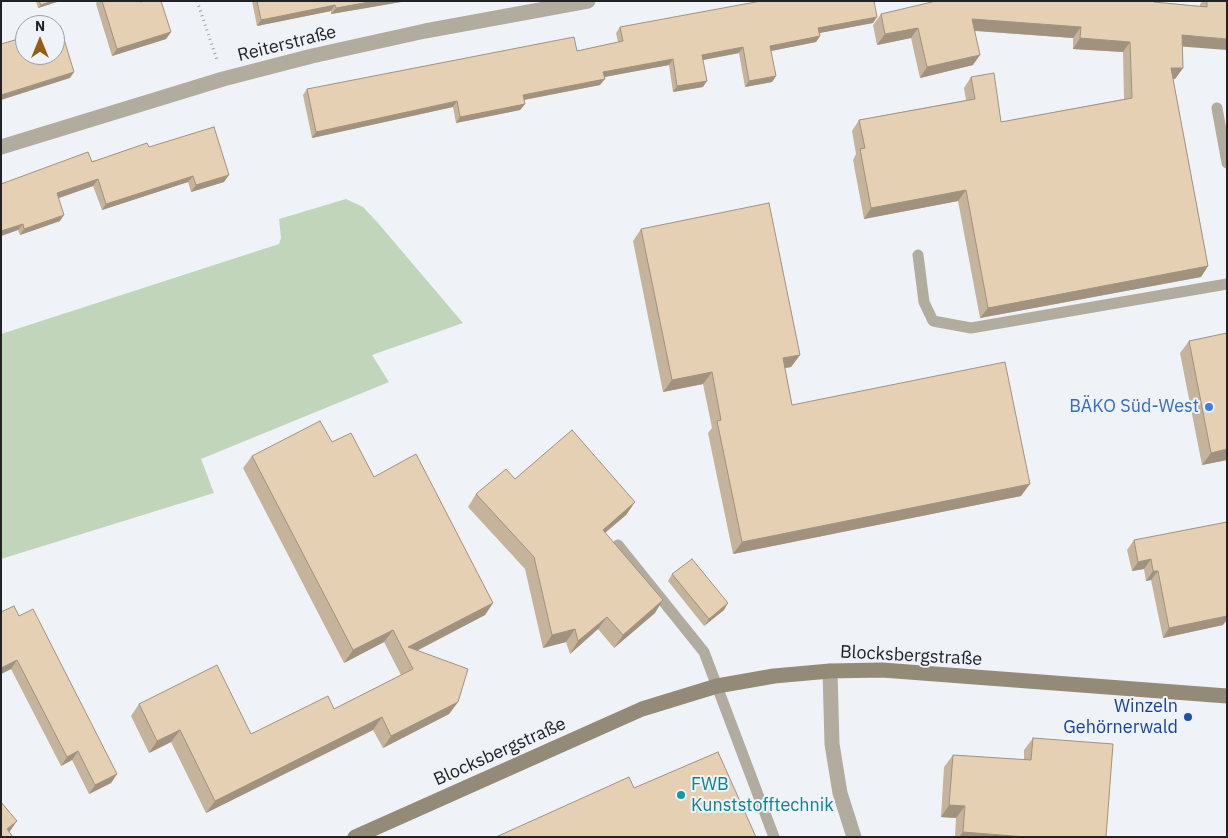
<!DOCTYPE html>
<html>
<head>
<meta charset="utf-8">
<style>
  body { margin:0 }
  #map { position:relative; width:1228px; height:838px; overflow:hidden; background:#eff3f8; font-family:"IBM Plex Sans",sans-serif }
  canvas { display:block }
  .frame { position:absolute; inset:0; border:2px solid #202224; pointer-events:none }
  .north { position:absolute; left:15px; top:15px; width:50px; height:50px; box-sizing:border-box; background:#eff3f8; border:1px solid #9c9fa3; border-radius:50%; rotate:0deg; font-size:14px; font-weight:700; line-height:20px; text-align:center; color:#202224 }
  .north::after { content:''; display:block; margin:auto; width:18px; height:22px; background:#935e13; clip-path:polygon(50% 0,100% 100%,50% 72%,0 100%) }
</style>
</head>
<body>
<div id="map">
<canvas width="1228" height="838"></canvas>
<div class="frame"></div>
<div class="north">N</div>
</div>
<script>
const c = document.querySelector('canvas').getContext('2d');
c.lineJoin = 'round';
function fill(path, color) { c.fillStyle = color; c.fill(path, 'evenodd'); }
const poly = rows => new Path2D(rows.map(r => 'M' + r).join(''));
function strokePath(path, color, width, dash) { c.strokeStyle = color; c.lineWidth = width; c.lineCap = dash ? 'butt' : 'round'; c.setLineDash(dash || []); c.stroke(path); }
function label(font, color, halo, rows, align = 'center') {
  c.font = font + ' "IBM Plex Sans",sans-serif'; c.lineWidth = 4; c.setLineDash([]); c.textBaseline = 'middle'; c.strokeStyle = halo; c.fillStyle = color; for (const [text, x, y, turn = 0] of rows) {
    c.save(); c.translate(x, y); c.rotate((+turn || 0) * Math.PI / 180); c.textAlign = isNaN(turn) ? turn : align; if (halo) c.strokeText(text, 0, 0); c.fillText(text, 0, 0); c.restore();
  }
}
const green = poly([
  [346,199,363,207,378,223,463,323,372,355,389,382,201,459,214,493,1,559,1,334,279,244,281,238,279,219]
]);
const path = poly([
  [197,1,217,60]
]);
const lane = poly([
  [1217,108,1227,163],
  [918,255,924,302,933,321,971,328,1227,284],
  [618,545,704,652,774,837]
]);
const street = poly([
  [1,147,223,79,312,56,425,31,588,1],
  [830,671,832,744,840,793,854,837]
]);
const secondary = poly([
  [355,837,642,709,717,686,774,676,830,671,882,670,1227,696]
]);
const wall = poly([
  [36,1,60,1,38,8],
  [97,1,140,1,171,32,166,39,112,56,96,4],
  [252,1,407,1,331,14,331,11,257,26],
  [1203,1,1227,1,1182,46,1183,68,1175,79,1173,79,1208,266,1201,277,980,318,958,201,864,219,853,160,856,154,852,131,859,120,966,100,964,88,971,77,1001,122,1124,99,1123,52,1073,49,1073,38,975,31,973,65,920,78,911,38,877,45,873,25,881,14,1154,2,1200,6,1200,4],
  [877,17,873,23,819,33,820,36,816,42,771,51,776,76,772,82,745,87,739,53,703,60,703,87,673,92,669,65,604,77,600,85,524,100,525,104,520,110,456,123,453,107,312,138,303,95,307,89,577,51,618,42,616,33,620,27],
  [149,147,224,182,191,192,188,182,102,210,93,186,59,198,60,221,20,235,18,230,1,236,1,184],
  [641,229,800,355,791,367,785,368,792,405,1021,496,733,554,708,433,712,428,703,384,663,392,633,241],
  [1189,341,1227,460,1202,465,1180,353],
  [332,442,374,477,493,603,485,615,417,651,458,702,449,714,383,748,373,730,206,813,171,742,149,753,131,716,139,704,251,734,334,709,401,675,384,642,344,663,243,468,252,456],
  [515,479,635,502,626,515,605,533,655,613,614,648,598,629,570,654,566,642,543,648,525,569,468,507,476,494],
  [1134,540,1223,625,1163,638,1151,580,1146,581,1144,569,1132,571,1127,550],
  [672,574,724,610,704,626,668,581],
  [1,612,19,616,117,774,111,783,89,794,72,760,61,766,11,669,1,674],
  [1033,738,1106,837,955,837,956,818,941,817,944,767,953,755,1024,760,1024,750]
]);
const shadedWall = poly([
  [52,1,60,1,38,8,41,5],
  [375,1,407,1,331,14,336,8],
  [335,5,331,11,257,26,261,20],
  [877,17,873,23,814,34,818,28],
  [972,19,1081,27,1073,38,965,30],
  [918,28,911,38,877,45,885,34],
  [171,32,166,39,112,56,117,49],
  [1182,35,1227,39,1227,50,1175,46],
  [820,36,816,42,766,52,770,46],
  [1080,38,1130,42,1123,52,1073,49],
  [743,47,739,53,698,61,702,55],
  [980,55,973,65,920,78,927,67],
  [673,59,669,65,599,78,603,72],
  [1171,68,1183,68,1175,79,1163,79],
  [74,72,70,78,1,100,1,95],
  [776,76,772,82,745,87,749,81],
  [605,79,600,85,518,101,523,95],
  [707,81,703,87,673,92,677,86],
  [457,101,453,107,312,138,316,132],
  [525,104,520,110,456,123,460,117],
  [229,175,224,182,191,192,196,185],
  [193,176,188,182,102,210,106,204],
  [98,179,93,186,53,200,57,193],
  [966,190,958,201,864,219,871,208],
  [64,215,60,221,20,235,24,229],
  [23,224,18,230,1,236,1,231],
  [1208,266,1201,277,980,318,988,308],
  [800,355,791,367,774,370,783,358],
  [712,372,703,384,663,392,672,380],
  [1227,449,1227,460,1202,465,1211,453],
  [1030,484,1021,496,733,554,742,542],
  [635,502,626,515,594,542,603,530],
  [1151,559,1144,569,1132,571,1138,562],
  [1153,571,1158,571,1151,580,1146,581],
  [663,600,655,613,614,648,623,635],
  [493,603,485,615,406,656,408,647],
  [728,603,724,610,704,626,709,619],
  [1227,616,1227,620,1223,625,1163,638,1169,628],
  [607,617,598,629,570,654,578,641],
  [575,629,566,642,543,648,552,635],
  [393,630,384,642,344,663,353,650],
  [17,660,11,669,1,674,1,668],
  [458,702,449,714,383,748,391,736],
  [382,717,373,730,206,813,215,801],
  [180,730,171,742,149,753,157,741],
  [78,751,72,760,61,766,67,757],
  [117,774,111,783,89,794,95,785],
  [949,805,965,806,956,818,941,817],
  [17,821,8,834,7,829],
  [963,832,1026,837,959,837]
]);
const building = poly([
  [39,1,52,1,41,5,39,1],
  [102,1,140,1,140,2,144,1,161,1,171,32,117,49,102,1],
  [257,1,375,1,336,8,335,5,261,20,257,1],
  [761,1,874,1,877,17,818,28,820,36,770,46,776,76,749,81,743,47,702,55,707,81,677,86,673,59,603,72,605,79,523,95,525,104,460,117,457,101,316,132,307,89,574,37,577,51,623,41,620,27,761,1],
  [936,1,1154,1,1154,2,1207,7,1207,1,1227,1,1227,39,1182,35,1183,68,1171,68,1208,266,988,308,966,190,871,208,860,149,865,148,859,120,975,99,971,77,994,73,1001,122,1132,98,1130,42,1080,38,1081,27,972,19,980,55,927,67,918,28,885,34,881,14,936,1],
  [60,26,74,72,1,95,1,44,25,37,25,55,55,55,55,27,60,26],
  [214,127,229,175,196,185,193,176,106,204,98,179,57,193,64,215,24,229,23,224,1,231,1,184,88,152,92,162,147,143,149,147,214,127],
  [769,203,800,355,783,358,792,405,1005,362,1030,484,742,542,717,421,721,420,712,372,672,380,641,229,769,203],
  [1227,333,1227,449,1211,453,1189,341,1227,333],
  [320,421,332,442,351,433,374,477,416,454,493,603,408,647,468,669,458,702,391,736,382,717,215,801,180,730,157,741,139,704,217,665,251,734,328,696,334,709,413,669,393,630,353,650,252,456,320,421],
  [572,430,635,502,603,530,663,600,623,635,607,617,578,641,575,629,552,635,534,557,476,494,506,469,515,479,572,430],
  [1227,522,1227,616,1169,628,1158,571,1153,571,1151,559,1138,562,1134,540,1227,522],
  [692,559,728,603,709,619,672,574,692,559],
  [14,606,19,616,33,609,117,774,95,785,78,751,67,757,17,660,1,668,1,612,14,606],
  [1033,738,1113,744,1106,837,1026,837,963,832,965,806,949,805,953,755,1031,760,1033,738],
  [718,752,756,837,496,837,629,777,634,788,718,752],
  [1,802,17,821,7,829,13,837,1,837,1,802]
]);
const markers = [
  [1209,407,5,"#3f7fe0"],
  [1188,717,5,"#1a4fb4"],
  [681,795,5,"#0f9aa8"]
];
const streetNames = [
  ["Reiterstraße",287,44,-14],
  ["Blocksbergstraße",911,656,3],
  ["Blocksbergstraße",500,752,-24]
];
const shopNames = [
  ["BÄKO Süd-West",1199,407]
];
const transitNames = [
  ["Winzeln",1178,707],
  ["Gehörnerwald",1178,728]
];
const cultureNames = [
  ["FWB",691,785],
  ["Kunststofftechnik",691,806]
];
fill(green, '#c0d5ba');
strokePath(path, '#9c9fa3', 3, [1, 4]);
strokePath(lane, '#b2ac9f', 11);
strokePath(street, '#b2ac9f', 15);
strokePath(secondary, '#938a77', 15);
fill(wall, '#c5b39b');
fill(shadedWall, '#a0927e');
fill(building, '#e5d0b4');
strokePath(building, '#a0927e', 1);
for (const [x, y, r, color] of markers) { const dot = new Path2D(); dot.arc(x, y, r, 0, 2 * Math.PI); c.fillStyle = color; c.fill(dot); strokePath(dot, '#eff3f8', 2); }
label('18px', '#202224', '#eff3f8', streetNames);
label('18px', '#366cbe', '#eff3f8', shopNames, 'right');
label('18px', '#164399', '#eff3f8', transitNames, 'right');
label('18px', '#0d838f', '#eff3f8', cultureNames, 'left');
</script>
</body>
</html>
